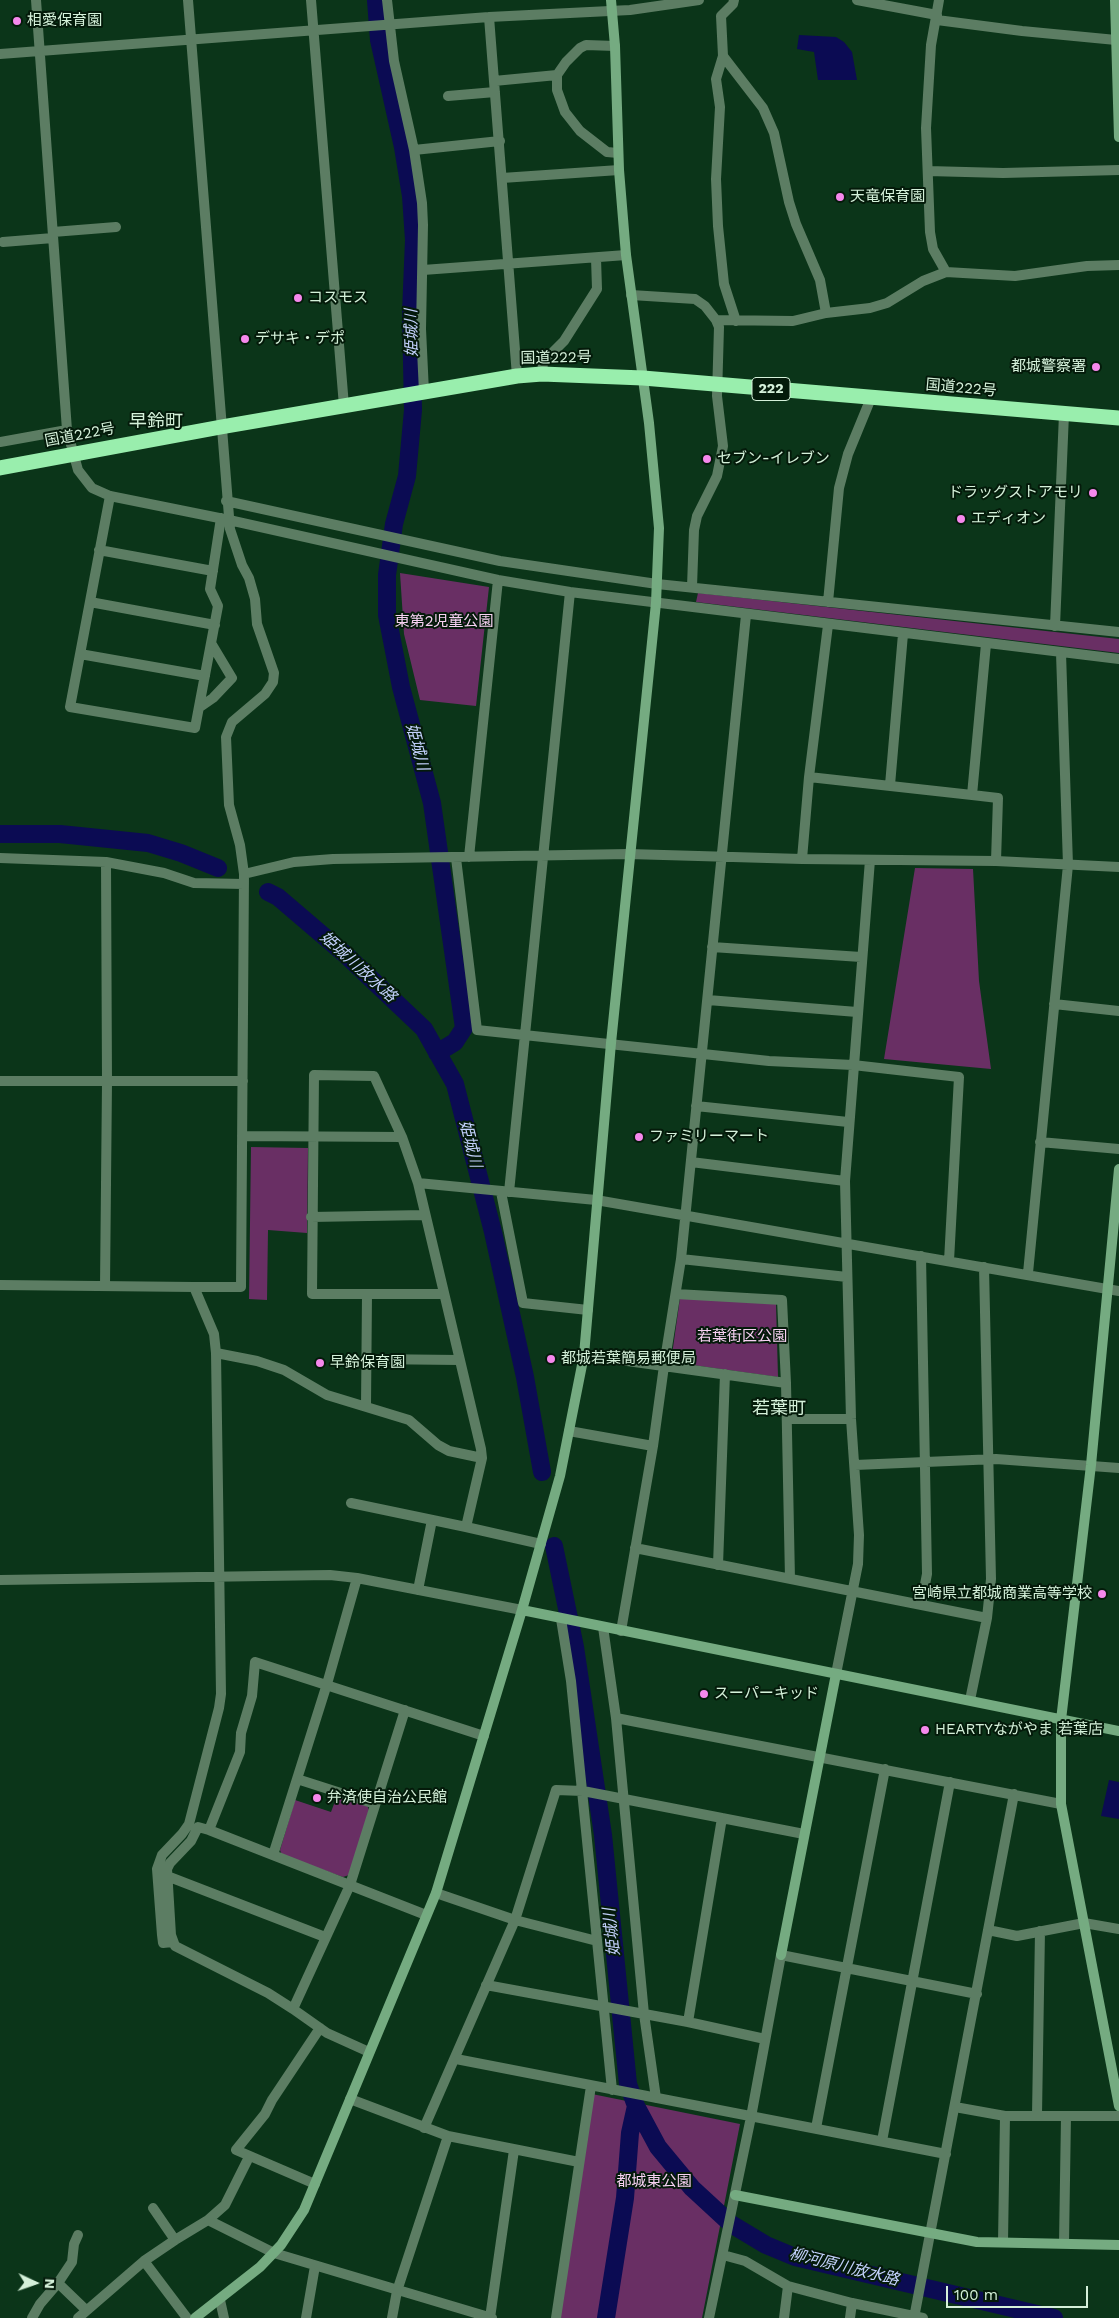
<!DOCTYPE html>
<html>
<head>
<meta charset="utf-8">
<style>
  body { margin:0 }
  #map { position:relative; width:1119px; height:2318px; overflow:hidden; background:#0b3519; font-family:"Work Sans",sans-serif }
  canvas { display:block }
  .north { position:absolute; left:10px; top:2258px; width:50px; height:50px; -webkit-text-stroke:4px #041a0a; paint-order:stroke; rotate:93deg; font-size:14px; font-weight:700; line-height:20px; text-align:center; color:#d5f1da }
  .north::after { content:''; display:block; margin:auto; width:18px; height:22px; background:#d5f1da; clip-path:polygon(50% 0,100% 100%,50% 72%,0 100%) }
  .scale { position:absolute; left:946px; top:2286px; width:142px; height:22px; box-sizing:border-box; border:2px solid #d5f1da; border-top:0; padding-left:6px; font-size:15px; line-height:18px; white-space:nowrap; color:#d5f1da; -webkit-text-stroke:4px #041a0a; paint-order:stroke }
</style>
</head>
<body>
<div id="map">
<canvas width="1119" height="2318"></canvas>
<div class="north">N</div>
<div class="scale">100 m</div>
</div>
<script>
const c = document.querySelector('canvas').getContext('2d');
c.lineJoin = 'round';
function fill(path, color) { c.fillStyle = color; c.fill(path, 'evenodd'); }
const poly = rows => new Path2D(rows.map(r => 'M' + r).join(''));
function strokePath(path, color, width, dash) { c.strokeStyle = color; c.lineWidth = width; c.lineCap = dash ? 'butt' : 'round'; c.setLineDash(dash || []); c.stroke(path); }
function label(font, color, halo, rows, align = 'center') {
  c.font = font + ' "Work Sans","Noto Sans JP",sans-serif'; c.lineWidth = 4; c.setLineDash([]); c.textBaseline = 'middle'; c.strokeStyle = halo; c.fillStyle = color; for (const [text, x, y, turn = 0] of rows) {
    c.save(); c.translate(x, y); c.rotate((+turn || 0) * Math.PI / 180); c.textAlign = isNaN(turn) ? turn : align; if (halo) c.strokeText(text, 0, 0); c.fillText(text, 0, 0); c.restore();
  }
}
const green = poly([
  [400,573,489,587,476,706,420,700,404,634],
  [698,593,1119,639,1119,653,696,602],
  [915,868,973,869,979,981,991,1069,884,1059],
  [251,1147,308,1148,307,1233,268,1230,267,1300,249,1299],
  [680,1298,776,1304,778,1377,671,1362],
  [337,1796,367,1805,369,1810,349,1875,343,1877,282,1855,280,1850,295,1800,331,1812],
  [592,2094,740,2124,702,2318,560,2318]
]);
const water = poly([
  [799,35,836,37,844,42,852,52,857,80,818,80,814,52,797,49],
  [1109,1780,1119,1782,1119,1819,1101,1816]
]);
const river = poly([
  [376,0,379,40,403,147,411,196,414,240,411,313,413,410,407,476,394,524,387,575,387,615,401,687,432,803,464,1028,455,1042,437,1053],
  [0,834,60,834,148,843,181,853,218,868],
  [268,892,278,897,347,956,424,1029,455,1084,493,1232,525,1377,542,1472],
  [554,1546,575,1647,603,1835,628,2084,636,2106,658,2147,692,2188,731,2224,766,2245,795,2257,1054,2318],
  [606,2318,625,2198,630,2133,636,2106]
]);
const street = poly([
  [36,0,67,430,78,470,92,488,110,496,229,520,498,580,570,592,1119,659],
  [188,0,230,529,242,565,249,578,255,599,257,624,274,673,273,682,265,694,232,722,226,737,229,805,240,845,244,874,241,1287,194,1287],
  [311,0,344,406],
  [387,0,394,61,414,150,422,203,423,225,421,329,424,392],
  [734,0,733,4,721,16,723,56,716,79,720,107,716,179,718,226,724,284,736,321],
  [857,0,937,15],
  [939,0,931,45,926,128,930,232,933,249,946,272],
  [489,17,517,376],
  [937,20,1022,31,1116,40],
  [615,46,586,45,580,48,566,62,557,75,557,90,565,112,580,131,607,152,618,153],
  [0,54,489,17,630,10,699,0],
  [723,56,763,108,774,133,789,202,796,224,820,280,826,313],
  [494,81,557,75],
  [448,96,495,92],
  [414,150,500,141],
  [928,171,1003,173,1119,170],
  [502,178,619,170],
  [53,232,116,227],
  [3,242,53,238],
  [423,270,626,255],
  [631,295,695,299,705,306,716,320],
  [542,374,543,362,564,341,597,289,596,258],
  [0,442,67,430],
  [110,496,70,707,195,728,218,606,210,589,221,518],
  [226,501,500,561,657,584,1119,632],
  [99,550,213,571],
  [692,587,694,530,697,516,717,476,723,446,717,396,719,327,716,320,793,321,826,313,870,308,887,303,923,281,946,272,1015,276,1087,266,1119,265],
  [90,602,215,625],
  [828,602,839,488,848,454,871,398],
  [1055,626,1064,414],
  [986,644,972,795,998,798,996,861],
  [80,654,205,676],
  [200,707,213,698,232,678,211,643],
  [809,777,972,795],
  [890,785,903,634],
  [469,857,498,580],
  [0,858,106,862,164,873,194,883,244,884],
  [456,858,477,1030,769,1061,853,1065,959,1077,949,1261],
  [802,859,809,777,828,625],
  [244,874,294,862,333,859,629,854,802,859,996,861,1119,867],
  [712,947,861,957],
  [708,1000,857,1012],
  [1054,1004,1119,1011],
  [0,1081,243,1081],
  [696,1106,848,1122],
  [242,1136,402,1137],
  [1040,1142,1119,1149],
  [691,1162,845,1181],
  [418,1183,596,1200,1119,1291],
  [501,1192,523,1303,588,1310],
  [509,1192,570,592],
  [311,1217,425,1215],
  [681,1259,847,1277],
  [1028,1273,1068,865,1061,653],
  [0,1285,194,1287,214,1334,216,1353,221,1694,219,1708,189,1824,182,1834,162,1855,157,1869,162,1935,163,1943,172,1942],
  [105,1286,107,1082,106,862],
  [443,1294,312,1294,314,1075,374,1076,402,1137,418,1183,481,1449,482,1458,466,1527,541,1544],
  [676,1294,782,1300,786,1383],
  [216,1353,257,1361,284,1370,327,1395,409,1420,438,1445,449,1451,482,1458],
  [584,1355,786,1383,790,1579],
  [367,1359,459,1360],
  [366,1406,367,1294],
  [787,1419,851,1419],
  [569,1431,653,1446],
  [855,1465,996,1459,1119,1468],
  [351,1503,466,1527],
  [635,1548,987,1618],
  [718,1565,725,1374],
  [0,1580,330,1575,357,1578,522,1610],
  [418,1590,432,1520],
  [921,1605,927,1574,921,1256],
  [561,1619,571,1681,612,2090],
  [603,1627,616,1718,644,2014,656,2098],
  [621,1631,653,1446,664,1366,681,1259,746,615],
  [836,1674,858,1564,859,1535,851,1419,845,1181,870,860],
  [970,1700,987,1618,991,1579,984,1267],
  [616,1718,1061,1804],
  [297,1779,375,1804],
  [209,1830,426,1915],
  [273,1855,327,1684,357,1578],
  [167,1876,325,1937],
  [436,1893,515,1920,597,1941],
  [988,1930,1017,1936,1084,1923,1119,1929],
  [486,1985,688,2022,765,2039],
  [293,2009,268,1993,175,1946,171,1935,167,1869,170,1863,191,1841,198,1827,209,1830,240,1752,241,1733,252,1696,255,1662,484,1736],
  [688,2022,722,1818],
  [369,2052,327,2033,293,2009,350,1885,405,1710],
  [456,2059,946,2154],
  [350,2099,448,2136,579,2162],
  [955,2107,1005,2116,1119,2116],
  [1037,2115,1040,1931],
  [424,2128,515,1920,556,1790,583,1791,804,1834],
  [816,2128,885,1769],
  [882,2141,950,1782],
  [315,2184,236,2150,265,2114,272,2100,320,2028],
  [208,2220,274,2253,492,2318],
  [175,2240,208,2220,225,2205,249,2157],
  [1003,2242,1005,2116],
  [1064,2243,1066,2116],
  [723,2255,745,2261,788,2286,852,2303,923,2318],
  [144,2261,187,2318],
  [58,2283,86,2310],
  [220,2300,224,2318],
  [32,2318,40,2304,58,2283,72,2262,74,2244,78,2235],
  [78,2318,144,2261,175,2240,153,2208],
  [306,2318,315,2266],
  [392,2318,397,2291,448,2136],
  [490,2318,514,2150],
  [556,2318,591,2086],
  [709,2318,751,2117,781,1955,977,1994],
  [784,2318,788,2286],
  [850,2318,852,2303],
  [914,2318,1014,1794]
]);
const secondary = poly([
  [1115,0,1119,137],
  [1119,1169,1091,1465,1061,1720,1061,1804,1119,2106],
  [522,1610,1119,1731],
  [781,1955,836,1674],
  [735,2195,977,2242,1119,2245],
  [195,2318,260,2267,281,2245,304,2210,436,1893,522,1610,560,1476,584,1355,611,1043,656,603,659,528,649,423,626,255,619,170,615,46,611,0]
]);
const highway = poly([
  [0,468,221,427,517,376,542,374,643,378,1119,418]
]);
const markers = [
  [17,21,5,"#f688ec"],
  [840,197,5,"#f688ec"],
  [298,298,5,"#f688ec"],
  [245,339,5,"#f688ec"],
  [1096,367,5,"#f688ec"],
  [707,459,5,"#f688ec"],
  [1093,493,5,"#f688ec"],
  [961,519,5,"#f688ec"],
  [639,1137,5,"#f688ec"],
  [551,1359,5,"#f688ec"],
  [320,1363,5,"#f688ec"],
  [1102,1594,5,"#f688ec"],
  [704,1694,5,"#f688ec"],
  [925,1730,5,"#f688ec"],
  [317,1798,5,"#f688ec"]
];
const shields = [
  [771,389,38]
];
const shieldNames = [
  ["222",771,389]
];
const poiNames = [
  ["相愛保育園",27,21],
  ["天竜保育園",850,197],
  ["コスモス",308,298],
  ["デサキ・デポ",255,339],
  ["都城警察署",1086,367,"right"],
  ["セブン-イレブン",717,459],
  ["ドラッグストアモリ",1083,493,"right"],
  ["エディオン",971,519],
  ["ファミリーマート",649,1137],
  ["都城若葉簡易郵便局",561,1359],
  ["早鈴保育園",330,1363],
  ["宮崎県立都城商業高等学校",1092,1594,"right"],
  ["スーパーキッド",714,1694],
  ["HEARTYながやま 若葉店",935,1730],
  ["弁済使自治公民館",327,1798]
];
const streetNames = [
  ["国道222号",556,358,-1],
  ["国道222号",961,388,5],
  ["国道222号",80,435,-11]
];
const parkNames = [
  ["東第2児童公園",444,622],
  ["若葉街区公園",742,1337],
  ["都城東公園",654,2182]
];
const waterNames = [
  ["姫城川",412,333,-91],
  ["姫城川",417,747,75],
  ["姫城川放水路",358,967,42],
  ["姫城川",470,1144,76],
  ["姫城川",612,1932,-96],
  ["柳河原川放水路",844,2267,14]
];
const quarterNames = [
  ["早鈴町",156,422],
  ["若葉町",779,1409]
];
fill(green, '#692f64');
fill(water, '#0b0b53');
strokePath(river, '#0b0b53', 18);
strokePath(street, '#5c7d63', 10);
strokePath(secondary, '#75ab81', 10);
strokePath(highway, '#99eead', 15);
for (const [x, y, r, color] of markers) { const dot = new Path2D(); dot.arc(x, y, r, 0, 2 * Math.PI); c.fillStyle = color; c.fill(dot); strokePath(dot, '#041a0a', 2); }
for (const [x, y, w] of shields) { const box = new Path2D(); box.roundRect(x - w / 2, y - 11.5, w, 23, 4); c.fillStyle = '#041a0a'; c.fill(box); strokePath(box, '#d5f1da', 1); }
label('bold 14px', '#d5f1da', null, shieldNames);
label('15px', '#d5f1da', '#041a0a', poiNames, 'left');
label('15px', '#d5f1da', '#041a0a', streetNames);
label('15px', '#f7d1f2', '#041a0a', parkNames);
label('italic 16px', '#c3d1fc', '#041a0a', waterNames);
label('18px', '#d5f1da', '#041a0a', quarterNames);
</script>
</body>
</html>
